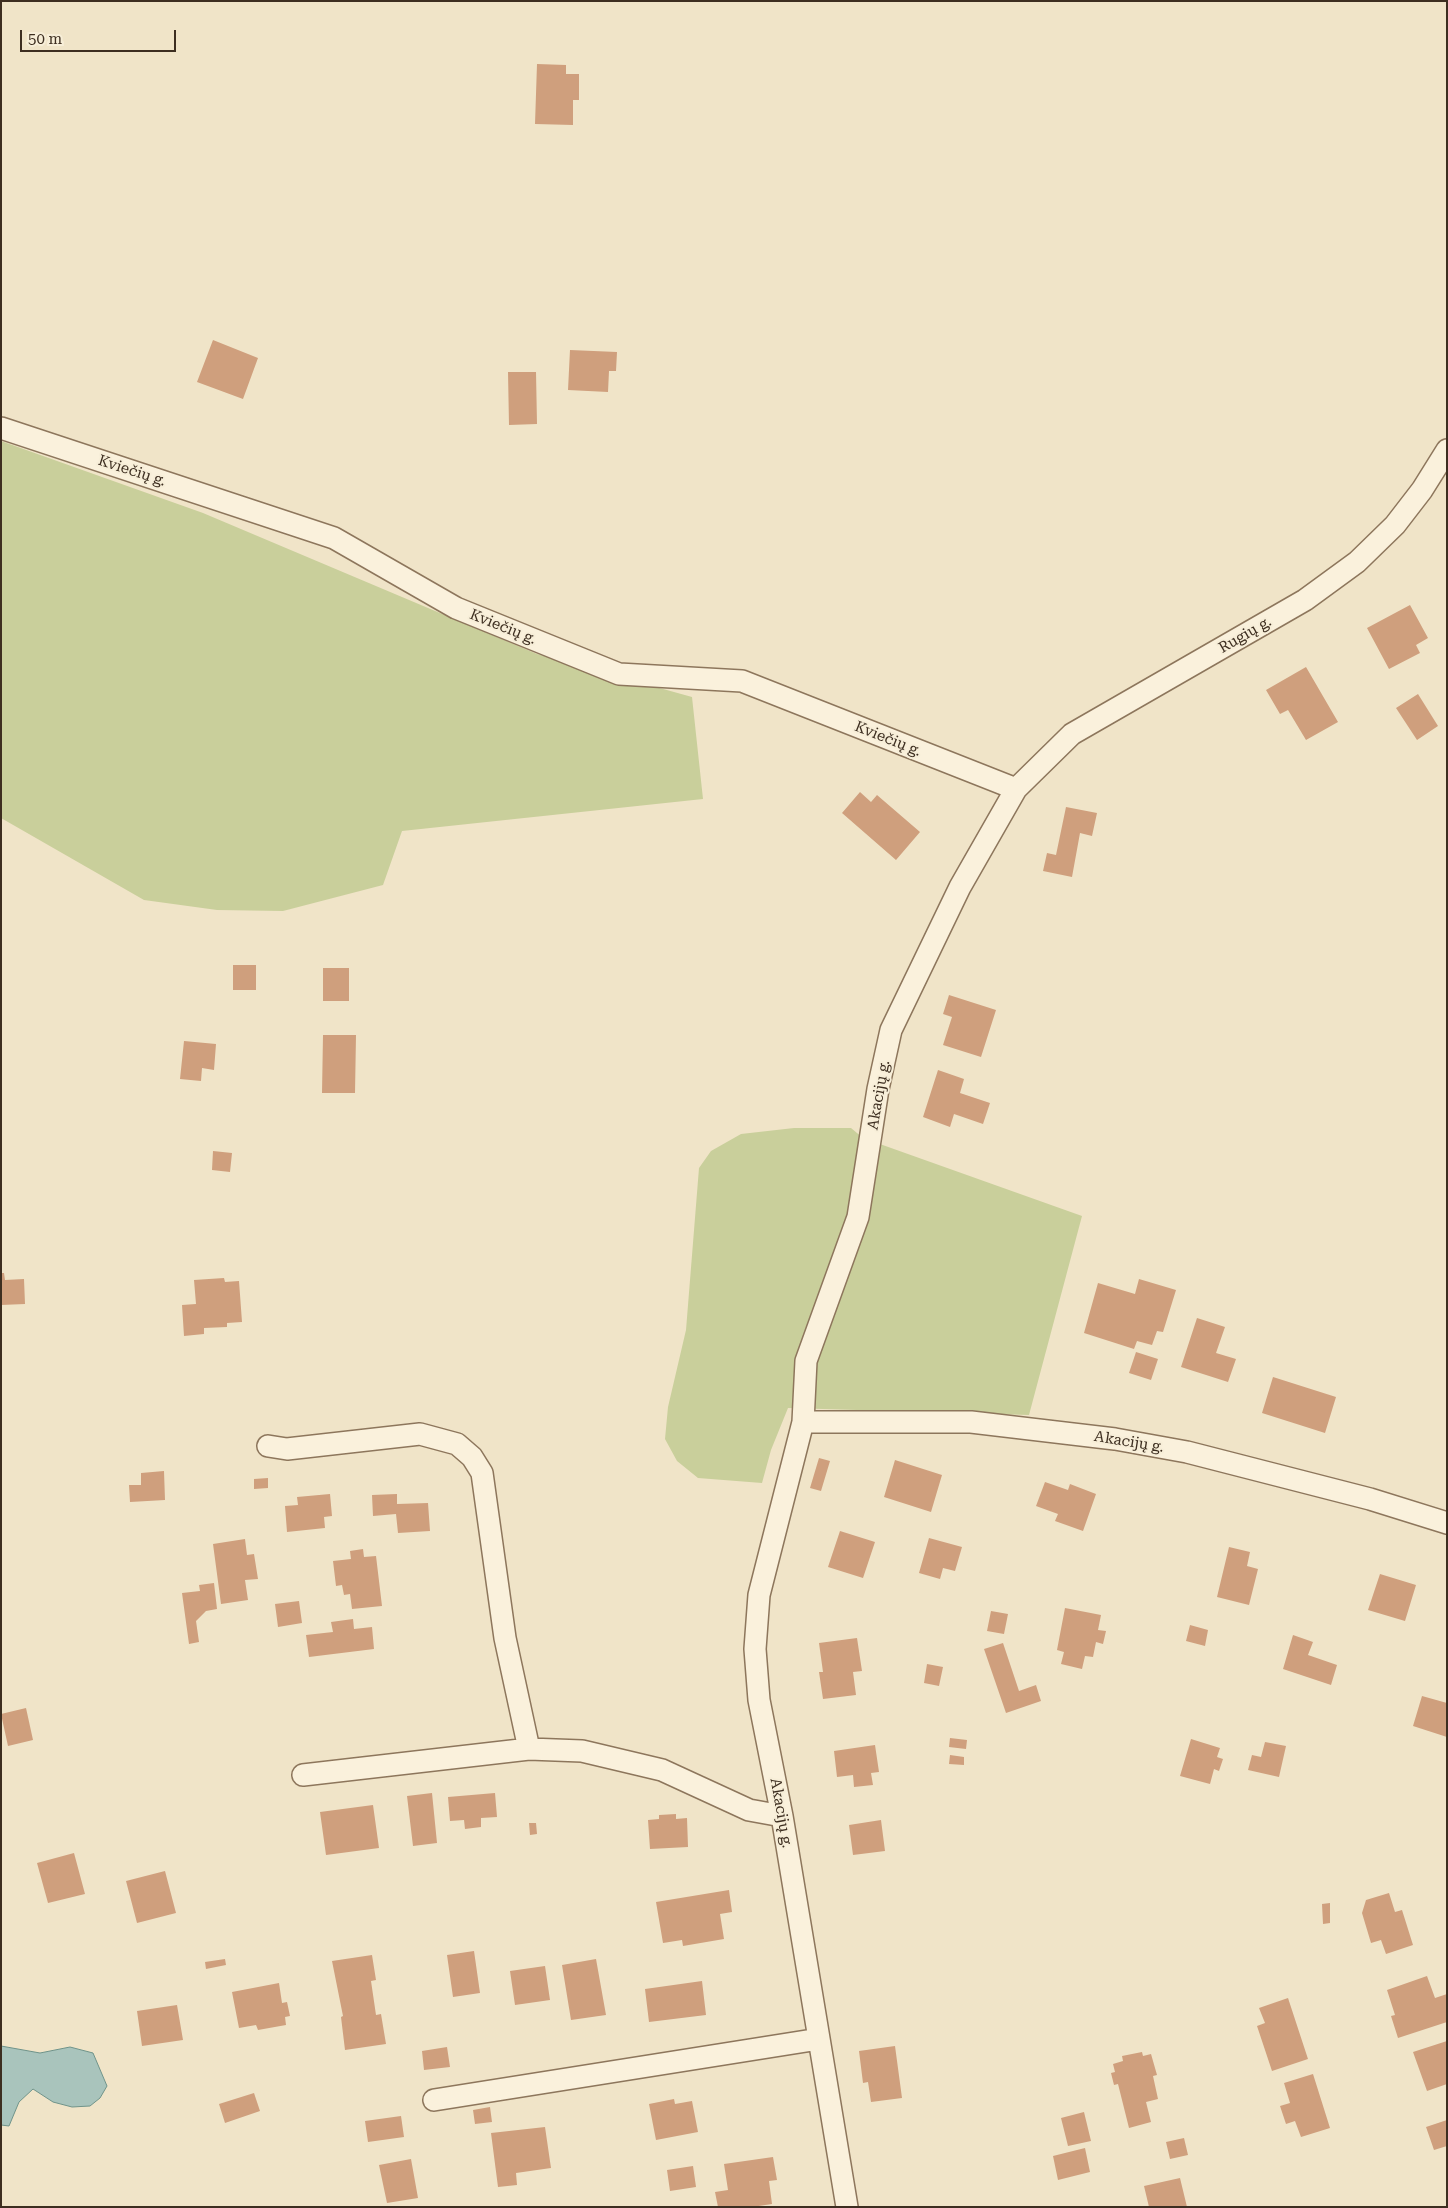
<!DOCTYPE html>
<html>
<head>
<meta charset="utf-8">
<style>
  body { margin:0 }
  #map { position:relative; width:1448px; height:2208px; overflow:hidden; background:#f0e4c8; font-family:"Roboto Serif",serif }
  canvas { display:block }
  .frame { position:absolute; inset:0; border:2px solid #3d2e20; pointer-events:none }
  .scale { position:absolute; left:20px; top:30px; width:156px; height:22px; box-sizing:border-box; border:2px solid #3d2e20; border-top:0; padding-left:6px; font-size:15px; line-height:18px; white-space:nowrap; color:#3d2e20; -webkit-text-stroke:4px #f7eed8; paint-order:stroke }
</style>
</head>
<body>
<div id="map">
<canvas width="1448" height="2208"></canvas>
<div class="frame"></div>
<div class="scale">50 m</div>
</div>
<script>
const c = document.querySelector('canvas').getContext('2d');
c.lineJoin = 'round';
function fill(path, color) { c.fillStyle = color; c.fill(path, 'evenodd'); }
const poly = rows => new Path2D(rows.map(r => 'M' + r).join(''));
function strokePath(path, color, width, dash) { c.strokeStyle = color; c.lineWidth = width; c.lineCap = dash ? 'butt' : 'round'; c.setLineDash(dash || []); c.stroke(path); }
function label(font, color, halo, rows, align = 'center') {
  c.font = font + ' "Roboto Serif",serif'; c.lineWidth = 4; c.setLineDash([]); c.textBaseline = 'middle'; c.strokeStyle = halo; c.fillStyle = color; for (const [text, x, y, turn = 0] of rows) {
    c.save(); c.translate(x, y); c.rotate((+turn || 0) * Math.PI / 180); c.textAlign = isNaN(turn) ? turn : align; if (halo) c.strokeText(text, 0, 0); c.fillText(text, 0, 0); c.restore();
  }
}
const green = poly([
  [1,441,203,513,537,654,692,697,703,799,402,831,383,885,283,911,217,910,144,900,1,818],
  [794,1128,851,1128,863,1138,1082,1216,1029,1415,788,1408,771,1450,762,1483,698,1478,677,1461,665,1439,668,1407,686,1330,699,1168,711,1151,741,1134]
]);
const water = poly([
  [1,2046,40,2053,70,2047,93,2053,107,2086,100,2098,90,2106,72,2107,53,2102,33,2089,19,2102,9,2126,1,2125,1,2046]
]);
const building = poly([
  [537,64,566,65,566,74,579,74,579,100,573,100,573,125,535,124],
  [213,340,258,358,243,399,197,382],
  [570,350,617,352,616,371,609,371,608,392,568,390],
  [508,372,536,372,537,424,509,425],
  [1410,605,1428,638,1416,645,1420,653,1389,669,1367,628],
  [1306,667,1338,722,1306,740,1288,710,1280,714,1266,690],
  [1418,694,1438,726,1417,740,1396,708],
  [860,792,871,802,877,795,920,832,896,860,842,813],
  [1066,807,1097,813,1092,836,1080,833,1072,877,1043,871,1047,853,1056,855],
  [233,965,256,965,256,990,233,990],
  [323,968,349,968,349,1001,323,1001],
  [949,995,996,1010,981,1057,943,1045,952,1017,943,1014],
  [323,1035,356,1035,355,1093,322,1093],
  [184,1041,216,1044,214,1070,202,1068,201,1081,180,1079],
  [938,1070,964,1079,960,1093,990,1103,983,1124,954,1114,950,1127,923,1117],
  [213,1151,232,1153,230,1172,212,1170],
  [1,1273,4,1273,5,1280,24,1279,25,1304,1,1305],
  [224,1278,225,1282,239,1281,242,1322,227,1323,227,1327,204,1328,204,1334,184,1336,182,1305,196,1304,194,1280],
  [1139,1279,1176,1290,1163,1332,1157,1331,1152,1345,1137,1341,1134,1349,1084,1333,1098,1283,1135,1294],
  [1197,1318,1225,1327,1216,1353,1236,1359,1228,1382,1181,1367],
  [1136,1352,1158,1359,1151,1380,1129,1373],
  [1273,1377,1336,1397,1325,1433,1262,1413],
  [819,1458,830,1461,821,1491,810,1488],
  [895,1460,942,1475,931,1512,884,1497],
  [164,1471,165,1500,130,1502,129,1485,141,1485,141,1473],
  [268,1478,268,1488,254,1489,254,1479],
  [1045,1482,1068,1490,1070,1484,1096,1494,1083,1531,1055,1521,1058,1514,1036,1506],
  [330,1494,332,1516,324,1517,325,1528,287,1532,285,1506,298,1505,297,1497],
  [397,1494,397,1504,428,1503,430,1531,398,1533,396,1514,373,1516,372,1495],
  [840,1531,875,1542,863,1578,828,1567],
  [929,1538,962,1547,955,1571,943,1568,940,1579,919,1573],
  [245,1539,247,1555,254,1554,258,1579,245,1580,248,1600,221,1604,213,1544],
  [1229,1547,1250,1552,1247,1566,1258,1569,1249,1605,1217,1597],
  [363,1549,364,1557,376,1556,382,1606,352,1609,350,1594,344,1595,342,1585,336,1586,333,1561,351,1559,350,1551],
  [1380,1574,1416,1585,1405,1621,1368,1610],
  [214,1583,217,1609,206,1611,196,1621,199,1642,189,1644,182,1593,200,1591,199,1585],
  [299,1601,302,1623,278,1627,275,1604],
  [1065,1608,1101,1615,1098,1630,1106,1631,1103,1644,1096,1642,1093,1657,1085,1656,1082,1669,1061,1664,1064,1652,1057,1650],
  [991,1611,1008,1614,1004,1634,987,1631],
  [353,1619,354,1629,372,1627,374,1649,309,1657,306,1635,333,1632,331,1622],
  [1190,1625,1208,1630,1205,1646,1186,1641],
  [1293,1635,1313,1642,1308,1655,1337,1665,1331,1685,1283,1669],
  [857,1638,862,1671,853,1672,856,1695,823,1699,819,1672,823,1672,819,1643],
  [1003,1643,1019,1691,1036,1685,1041,1701,1006,1713,984,1649],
  [927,1664,943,1667,939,1686,924,1683],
  [1422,1696,1447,1703,1447,1737,1413,1726],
  [26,1708,33,1740,8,1746,1,1714],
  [950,1738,967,1740,966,1749,949,1747],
  [1191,1739,1220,1748,1217,1757,1223,1759,1219,1771,1214,1769,1210,1784,1180,1776],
  [1265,1742,1286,1746,1279,1777,1248,1770,1252,1755,1261,1757],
  [875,1745,879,1772,871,1773,873,1785,854,1787,853,1775,837,1777,834,1751],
  [950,1755,964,1757,964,1765,949,1764],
  [432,1793,437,1843,413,1846,407,1796],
  [495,1793,497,1817,481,1818,481,1827,465,1829,464,1820,450,1821,448,1797],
  [373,1805,379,1848,326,1855,320,1812],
  [676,1814,676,1819,687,1818,688,1847,650,1849,648,1820,659,1819,659,1815],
  [881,1820,885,1851,853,1855,849,1825],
  [529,1823,536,1823,537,1834,530,1835],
  [74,1853,85,1894,48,1903,37,1863],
  [165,1871,176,1913,137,1923,126,1881],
  [729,1890,732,1912,720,1914,724,1939,683,1946,682,1940,663,1943,656,1902],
  [1389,1893,1395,1912,1402,1910,1413,1945,1386,1954,1381,1940,1371,1943,1362,1913,1366,1900],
  [1330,1903,1330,1923,1323,1924,1322,1904],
  [474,1951,480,1993,453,1997,447,1955],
  [372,1955,376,1980,371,1981,376,2015,381,2014,386,2044,345,2050,341,2017,343,2016,332,1961],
  [225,1959,226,1965,206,1969,205,1962],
  [596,1959,606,2015,571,2020,562,1965],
  [545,1966,550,2000,515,2005,510,1971],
  [1427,1976,1435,1998,1447,1994,1447,2022,1398,2038,1391,2016,1395,2015,1387,1990],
  [702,1981,706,2015,649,2022,645,1989],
  [279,1983,282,2003,287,2002,290,2016,285,2017,286,2025,258,2030,256,2025,239,2028,232,1992],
  [1288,1998,1308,2059,1272,2071,1257,2026,1265,2023,1259,2008],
  [177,2005,183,2040,142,2046,137,2011],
  [1447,2041,1447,2084,1427,2091,1413,2052],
  [895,2046,902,2098,871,2102,868,2082,863,2083,859,2051],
  [447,2047,450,2067,424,2070,422,2051],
  [1142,2052,1143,2056,1151,2054,1157,2075,1153,2076,1158,2099,1146,2102,1151,2122,1129,2128,1118,2084,1114,2085,1111,2073,1115,2072,1113,2064,1123,2061,1122,2056],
  [1313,2074,1330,2128,1301,2137,1295,2121,1286,2124,1280,2106,1290,2103,1284,2083],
  [254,2093,260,2111,225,2123,219,2104],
  [674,2099,675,2104,692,2101,698,2132,656,2140,649,2104],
  [490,2107,492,2122,475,2124,473,2110],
  [1084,2112,1091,2141,1068,2146,1061,2118],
  [401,2116,404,2137,368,2142,365,2121],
  [1447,2120,1447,2146,1434,2150,1426,2127],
  [545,2127,551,2168,516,2173,517,2185,498,2187,491,2133],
  [1184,2138,1188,2155,1170,2159,1166,2142],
  [1085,2148,1090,2172,1058,2180,1053,2156],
  [773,2157,777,2180,769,2181,772,2204,752,2207,718,2207,715,2192,728,2190,724,2164],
  [411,2159,418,2198,387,2203,379,2165],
  [693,2166,696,2187,670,2191,667,2170],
  [1180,2178,1187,2207,1149,2207,1144,2186]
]);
const minor = poly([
  [1,428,334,538,456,608,619,674,742,681,1016,789],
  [803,1422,971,1422,1115,1439,1187,1452,1370,1499,1447,1523],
  [268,1446,287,1449,420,1434,457,1444,472,1457,482,1473,505,1638,529,1749],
  [303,1775,529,1749,582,1751,662,1770,749,1810,782,1816],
  [434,2100,819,2039],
  [847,2207,782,1816,759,1700,755,1649,759,1595,803,1422,806,1361,858,1217,878,1089,891,1030,960,887,1016,789,1072,734,1305,600,1357,562,1395,525,1422,490,1447,450]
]);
const streetNames = [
  ["Kviečių g.",132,471,18],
  ["Kviečių g.",503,627,22],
  ["Rugių g.",1245,635,-30],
  ["Kviečių g.",888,739,22],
  ["Akacijų g.",879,1095,-80],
  ["Akacijų g.",1129,1442,9],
  ["Akacijų g.",781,1813,80]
];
fill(green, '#c9cf9b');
fill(water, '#a9c4bc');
strokePath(water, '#6f938a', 1);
fill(building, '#cf9f7d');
strokePath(minor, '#8d765c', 24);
strokePath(minor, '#faf1dc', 21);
label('15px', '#3d2e20', '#f7eed8', streetNames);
</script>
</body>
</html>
